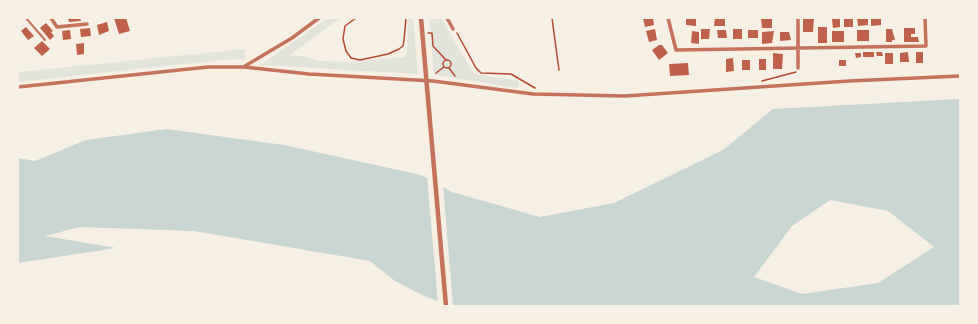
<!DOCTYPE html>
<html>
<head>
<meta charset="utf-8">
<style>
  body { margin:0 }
  #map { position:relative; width:978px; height:324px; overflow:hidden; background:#f6efe4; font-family:"Public Sans",sans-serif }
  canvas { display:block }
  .frame { position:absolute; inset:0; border:19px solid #f6efe4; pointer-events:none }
</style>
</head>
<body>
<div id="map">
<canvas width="978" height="324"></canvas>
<div class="frame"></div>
</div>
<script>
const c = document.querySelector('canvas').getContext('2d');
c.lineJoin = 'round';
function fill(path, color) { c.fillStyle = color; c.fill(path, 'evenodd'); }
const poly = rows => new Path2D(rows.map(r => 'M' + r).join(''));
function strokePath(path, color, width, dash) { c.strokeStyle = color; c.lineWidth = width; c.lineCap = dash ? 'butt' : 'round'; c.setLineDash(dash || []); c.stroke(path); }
const green = poly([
  [328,18,341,18,288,56,302,56,320,61,347,62,405,57,407,51,408,18,413,18,418,74,260,65],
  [429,18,441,18,474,74,519,81,518,88,434,75],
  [245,49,245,59,221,60,18,82,18,72]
]);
const water = poly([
  [960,99,960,306,451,306,424,296,395,281,370,261,194,231,80,227,45,236,116,248,18,263,18,158,35,161,86,140,166,129,284,145,421,175,452,192,540,217,614,203,723,150,773,109],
  [830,200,888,211,934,247,878,283,802,294,754,277,792,226]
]);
const pier = poly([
  [427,176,443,185,453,306,438,303]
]);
const building = poly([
  [68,18,80,18,81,21,69,22],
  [114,18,126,18,130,31,119,34],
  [643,18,653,18,654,25,645,27],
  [686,18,696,18,696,26,686,25],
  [715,18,725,18,725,26,714,26],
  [761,18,772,18,772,28,762,28],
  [803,18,814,18,813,32,803,32],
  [840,18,840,27,833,28,832,19],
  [844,18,853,18,853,27,844,27],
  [857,18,868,19,868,25,858,26],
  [871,18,881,18,881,25,871,26],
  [107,22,109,31,99,35,97,25],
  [46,23,53,31,51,32,54,36,50,40,40,28],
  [26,27,34,36,28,40,21,31],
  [818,27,827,27,827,43,818,43],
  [90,28,91,36,81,37,80,29],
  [904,28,915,28,915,34,911,34,911,37,918,37,919,42,904,42],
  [655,29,657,40,649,42,646,31],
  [701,29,710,29,709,39,701,39],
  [733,29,742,29,742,39,733,39],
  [886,29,892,29,895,40,892,40,892,42,886,42],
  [70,30,71,39,63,40,62,31],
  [717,30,726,30,727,38,718,38],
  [748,30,758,30,758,38,748,38],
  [857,30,869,30,869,41,857,41],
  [692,31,699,32,699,44,691,43],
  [774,31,772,43,762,44,762,32],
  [832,31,844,31,844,42,832,42],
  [780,32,789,32,791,40,780,41],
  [42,41,50,49,42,56,34,48],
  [84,43,84,54,77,55,76,44],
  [659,45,662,45,668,53,659,60,652,50],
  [863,52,874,52,874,57,863,57],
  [876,52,882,52,883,56,877,56],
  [908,52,909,62,900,62,900,53],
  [916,52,923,52,923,63,916,63],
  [773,53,783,54,782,69,773,69],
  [855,53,861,53,861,57,856,58],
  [885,53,893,53,893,64,885,64],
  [733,58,734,71,726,72,726,59],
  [759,59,766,59,766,70,759,70],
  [742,60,750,60,750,70,742,70],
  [839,60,846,60,846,66,839,66],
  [688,63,689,75,670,76,669,64]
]);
const path = poly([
  [356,18,345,26,343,39,346,51,351,58,360,60,388,54,399,49,403,46,404,40,406,18],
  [552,18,559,70],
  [428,33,432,33,433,46,446,60],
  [457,33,476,68,481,73,511,74,535,88],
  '443 64a4 4 0 1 1 8 0a4 4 0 1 1-8 0Z',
  [449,68,455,76],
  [436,73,444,67],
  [762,81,796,72]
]);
const service = poly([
  [26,18,45,40]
]);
const minor = poly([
  [51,18,57,27,87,24],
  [447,18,453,29],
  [668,18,676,50,926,46,925,18],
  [798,18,798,68],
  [245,66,292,38,319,18],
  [18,87,208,67,244,67,309,74,433,81,533,94,625,96,849,81,960,76]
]);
const tertiary = poly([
  [421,18,446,306]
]);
fill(green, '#e2e4dc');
fill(water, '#c9d6d2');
fill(pier, '#f6efe4');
fill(building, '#bf614a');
strokePath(path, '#b5482f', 1.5);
strokePath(service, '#c5725c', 2);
strokePath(minor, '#c5725c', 3.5);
strokePath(tertiary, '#c5725c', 4.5);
</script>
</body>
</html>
